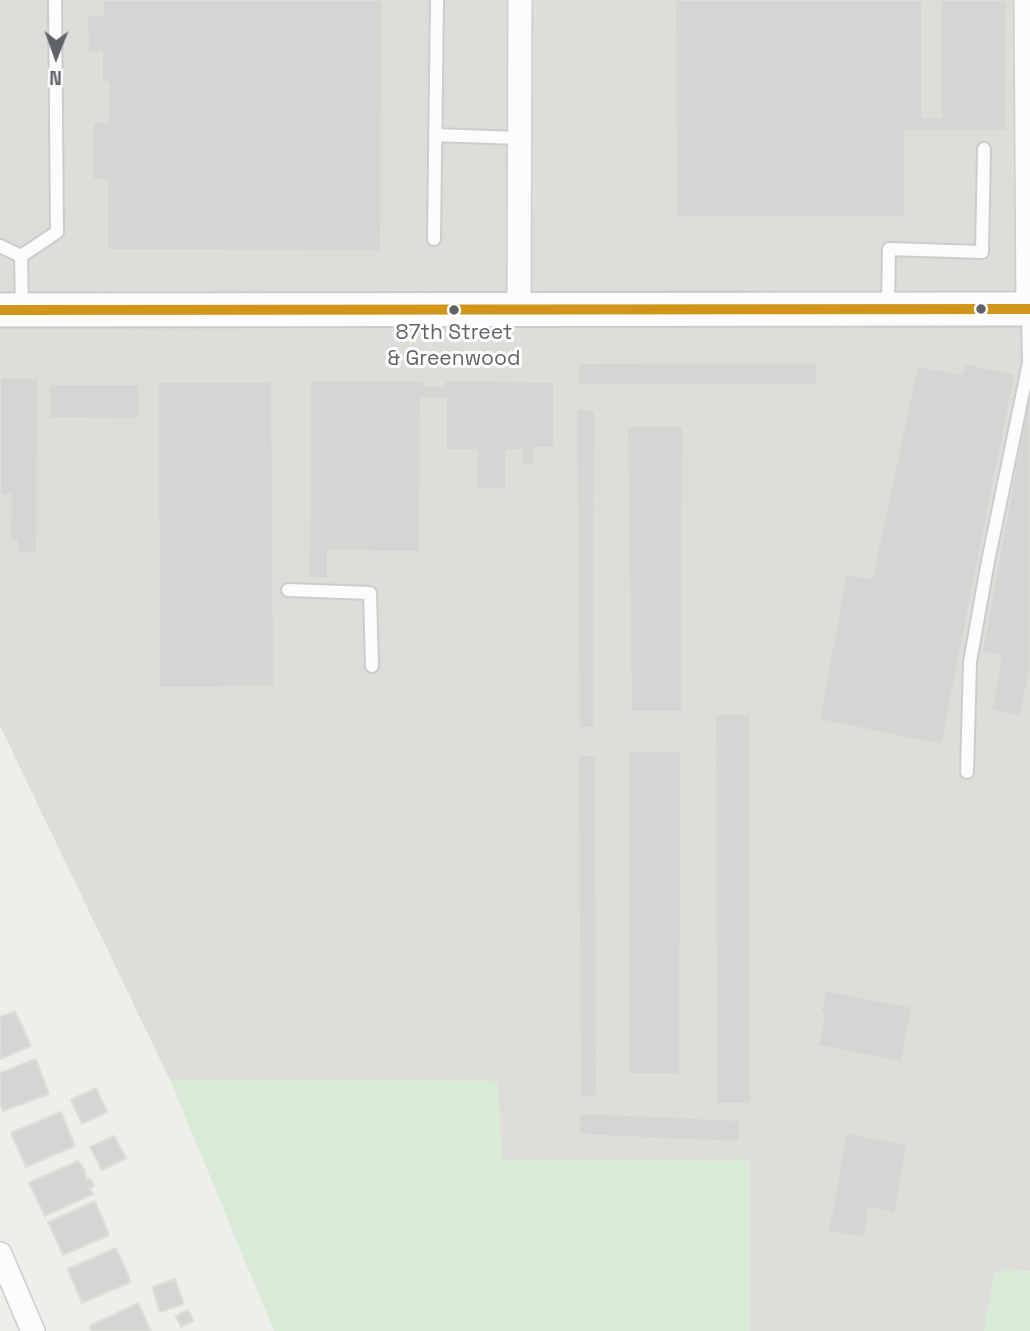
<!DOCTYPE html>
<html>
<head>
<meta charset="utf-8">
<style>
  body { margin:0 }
  #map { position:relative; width:1030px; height:1331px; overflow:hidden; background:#efeeea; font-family:"Space Grotesk",sans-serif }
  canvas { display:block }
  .north { position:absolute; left:21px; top:21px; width:70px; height:70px; -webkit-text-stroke:5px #fff; paint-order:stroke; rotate:181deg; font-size:19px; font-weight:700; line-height:28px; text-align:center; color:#5f6368 }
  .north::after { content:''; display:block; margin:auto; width:24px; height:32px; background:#5f6368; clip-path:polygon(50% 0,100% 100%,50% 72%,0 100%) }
</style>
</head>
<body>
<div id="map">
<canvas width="1030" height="1331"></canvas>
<div class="north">N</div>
</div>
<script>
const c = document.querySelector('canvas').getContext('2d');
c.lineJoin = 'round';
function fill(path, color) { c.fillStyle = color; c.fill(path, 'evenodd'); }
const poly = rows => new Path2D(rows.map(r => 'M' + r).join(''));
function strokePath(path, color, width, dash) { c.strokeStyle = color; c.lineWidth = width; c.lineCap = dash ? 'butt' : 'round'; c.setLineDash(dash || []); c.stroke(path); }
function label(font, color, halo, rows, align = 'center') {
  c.font = font + ' "Space Grotesk",sans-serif'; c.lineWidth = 6; c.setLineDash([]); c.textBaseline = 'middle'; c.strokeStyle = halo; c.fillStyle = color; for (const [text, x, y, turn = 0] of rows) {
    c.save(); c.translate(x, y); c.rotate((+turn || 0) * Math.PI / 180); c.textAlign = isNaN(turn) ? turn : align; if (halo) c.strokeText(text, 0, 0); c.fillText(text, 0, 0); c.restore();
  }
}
const industrial = poly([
  [0,0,1030,0,1030,1271,995,1273,984,1331,750,1331,749,1161,501,1160,498,1081,170,1080,0,726]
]);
const green = poly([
  [170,1080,498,1081,501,1160,749,1161,750,1331,274,1331],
  [1010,1267,1022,1272,1030,1271,1030,1331,984,1331,995,1273]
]);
const building = poly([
  [103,0,382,0,381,251,107,250,107,180,93,180,93,122,108,122,108,82,102,82,102,52,88,53,87,15,103,15,103,0],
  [675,0,922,0,922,117,941,117,941,0,1007,0,1007,131,905,131,905,217,676,217,675,0],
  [817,362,817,385,578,385,578,363,817,362],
  [964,363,1015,374,942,745,819,720,846,574,872,578,917,366,962,374,964,363],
  [0,378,38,378,37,554,17,553,17,540,10,540,11,495,0,495,0,378],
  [310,380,426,381,426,386,445,386,445,380,554,382,554,448,535,448,535,465,522,465,522,450,506,450,506,489,476,489,477,450,446,450,446,399,421,399,420,552,328,551,328,579,309,578,310,380],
  [158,382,272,382,274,687,159,688,158,382],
  [49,384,139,384,139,419,49,418,49,384],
  [1030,388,1030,668,1021,716,991,711,1001,656,982,652,1030,388],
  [576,408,595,410,594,728,579,728,576,408],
  [627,426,683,426,682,712,631,712,627,426],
  [715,714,750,714,751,1104,716,1104,715,714],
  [628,751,681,751,680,1074,628,1074,628,751],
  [578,755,596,755,597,1096,580,1097,578,755],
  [825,990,912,1007,902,1062,818,1046,824,1013,821,1012,825,990],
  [15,1011,31,1046,0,1059,0,1017,15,1011],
  [36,1059,49,1094,3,1111,0,1104,0,1073,36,1059],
  [96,1088,107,1112,82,1124,71,1100,96,1088],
  [61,1112,75,1146,26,1167,11,1133,61,1112],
  [580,1113,740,1120,739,1142,579,1135,580,1113],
  [846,1133,907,1144,895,1213,869,1208,864,1238,828,1232,846,1133],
  [114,1136,126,1158,102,1170,90,1147,114,1136],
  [78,1161,86,1172,84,1172,87,1180,90,1178,94,1186,90,1188,93,1194,45,1216,29,1183,78,1161],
  [95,1201,109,1235,63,1255,48,1222,95,1201],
  [116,1248,131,1282,82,1303,68,1269,116,1248],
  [175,1279,184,1304,160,1312,152,1287,175,1279],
  [138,1303,151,1331,92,1331,90,1326,138,1303],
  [188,1310,194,1321,181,1327,176,1316,188,1310]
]);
const service = poly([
  [435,135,519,138],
  [434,239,437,0],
  [0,246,21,256,22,310],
  [21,256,57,232,55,0],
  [888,309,889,249,982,252,984,149],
  [288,590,370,593,372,666],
  [967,772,970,662,988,561,1029,363,1028,310]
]);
const minor = poly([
  [1026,0,1028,309],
  [519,310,520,0],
  [0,1254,33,1331]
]);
const secondary = poly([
  [0,310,1030,309]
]);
const bus1 = poly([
  [0,310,1030,309]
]);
const markers = [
  [981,309,6,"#5f6368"],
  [454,310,6,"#5f6368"]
];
const busNames = [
  ["87th Street",454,333],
  ["& Greenwood",454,359]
];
fill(industrial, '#dfddda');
fill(green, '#d8ebd6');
fill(building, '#d6d5d3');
strokePath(building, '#deddd9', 2);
strokePath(service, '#cbcccc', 16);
strokePath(minor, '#cbcccc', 26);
strokePath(secondary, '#cacacb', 37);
strokePath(service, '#fdfcfc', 12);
strokePath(minor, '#fdfcfc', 23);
strokePath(secondary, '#fdfcfc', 33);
strokePath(bus1, '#d1951a', 10);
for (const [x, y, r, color] of markers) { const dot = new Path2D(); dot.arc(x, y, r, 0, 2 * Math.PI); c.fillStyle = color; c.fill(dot); strokePath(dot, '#fff', 2.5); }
label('21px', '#5f6368', '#fff', busNames);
</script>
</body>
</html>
